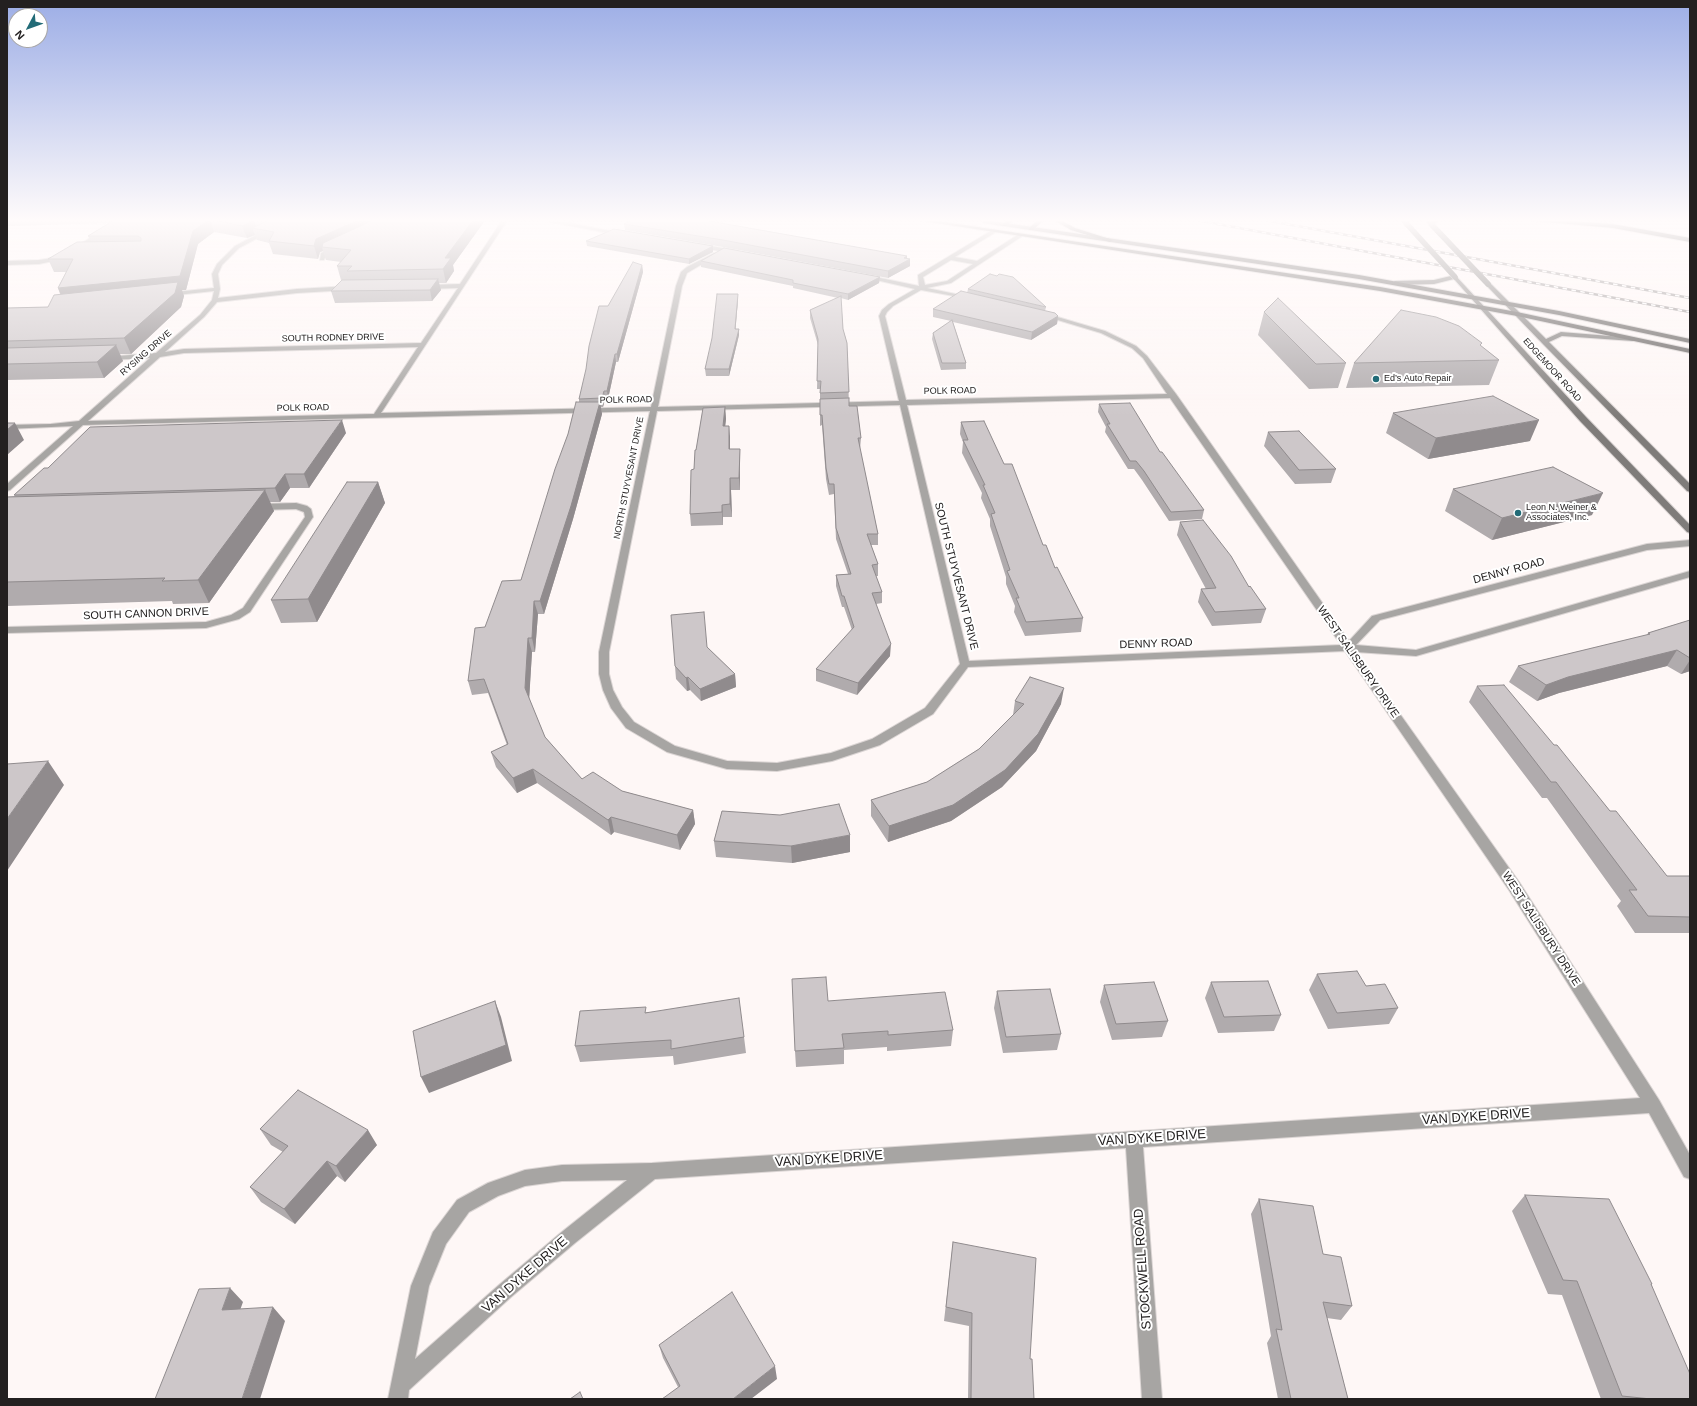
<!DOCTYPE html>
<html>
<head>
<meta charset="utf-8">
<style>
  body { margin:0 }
  #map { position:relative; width:1697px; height:1406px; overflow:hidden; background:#fef7f6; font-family:Arial,sans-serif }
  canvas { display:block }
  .frame { position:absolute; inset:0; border:8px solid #232020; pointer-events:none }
  .north { position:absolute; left:8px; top:8px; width:40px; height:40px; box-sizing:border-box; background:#fff; border:1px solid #a7a6a6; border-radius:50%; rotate:229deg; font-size:11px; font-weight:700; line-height:16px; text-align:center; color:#232020 }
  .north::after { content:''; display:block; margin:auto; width:14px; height:18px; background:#226b77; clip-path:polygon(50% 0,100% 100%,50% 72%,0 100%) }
</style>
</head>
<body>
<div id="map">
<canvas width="1697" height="1406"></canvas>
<div class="frame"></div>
<div class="north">N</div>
</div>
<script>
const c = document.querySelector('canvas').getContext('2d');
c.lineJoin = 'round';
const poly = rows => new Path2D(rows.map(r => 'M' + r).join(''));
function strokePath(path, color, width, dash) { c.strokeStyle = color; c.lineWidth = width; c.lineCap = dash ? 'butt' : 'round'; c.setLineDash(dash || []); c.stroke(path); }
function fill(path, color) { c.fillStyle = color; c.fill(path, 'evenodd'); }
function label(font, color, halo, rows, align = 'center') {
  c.font = font + ' Arial,sans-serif'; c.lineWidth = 4; c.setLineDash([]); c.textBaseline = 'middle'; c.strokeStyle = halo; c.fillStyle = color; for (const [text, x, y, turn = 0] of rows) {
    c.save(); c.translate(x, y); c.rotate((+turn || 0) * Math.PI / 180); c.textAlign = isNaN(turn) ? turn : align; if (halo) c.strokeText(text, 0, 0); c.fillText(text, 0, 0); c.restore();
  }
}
const minor = poly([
  [121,219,127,219,63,259,39,264,7,265,7,261,39,260,59,257,121,219],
  [503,219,508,219,381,413,651,407,676,286,681,272,687,267,714,253,716,254,716,256,687,273,682,286,658,407,899,401,879,316,882,310,889,304,915,289,863,277,866,275,919,286,918,275,994,229,997,231,996,232,955,257,977,261,1019,234,1024,235,951,283,927,288,970,297,970,299,921,290,893,306,887,312,885,316,906,400,1167,394,1143,358,1132,348,1101,333,1041,315,1044,313,1105,331,1136,346,1147,356,1176,394,1349,641,1372,616,1647,544,1690,540,1690,546,1647,550,1380,620,1356,645,1416,650,1690,571,1690,577,1416,656,1356,652,1519,882,1659,1100,1690,1155,1690,1179,1684,1177,1649,1113,1143,1147,1162,1399,1142,1399,1126,1148,655,1179,575,1243,511,1297,409,1390,408,1399,388,1399,411,1286,433,1232,457,1200,488,1183,525,1170,562,1165,652,1163,1640,1098,1509,890,1345,651,968,667,933,714,880,745,832,761,777,771,727,769,667,752,626,728,611,708,603,690,599,674,599,652,650,411,83,425,10,490,7,491,7,484,73,426,7,429,7,425,51,424,79,421,150,358,107,360,104,358,105,357,156,353,200,315,212,300,214,291,167,296,165,295,165,293,214,288,212,274,217,264,235,246,266,230,271,231,239,248,222,265,218,274,220,289,218,298,297,289,349,286,352,288,349,290,297,293,217,302,204,317,165,352,184,349,421,343,458,288,427,289,424,287,427,285,460,284,503,219],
  [951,260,973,264,947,281,925,285,923,277,951,260],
  [418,347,374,414,88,421,160,357,184,353,418,347],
  [1170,398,1341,645,969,661,907,405,1170,398],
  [900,405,960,664,925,708,872,739,831,753,777,763,727,761,675,746,634,722,622,707,613,690,609,674,609,652,657,411,900,405],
  [627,1180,563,1231,499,1285,415,1359,429,1286,446,1244,469,1212,498,1196,525,1186,562,1181,627,1180],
  [534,219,547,219,627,234,624,236,534,219],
  [699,244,735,250,738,252,735,254,697,247,697,245,699,244],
  [335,247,340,248,326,255,324,260,320,260,321,253,335,247],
  [296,503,307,506,311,509,313,517,250,612,239,619,206,628,7,633,7,627,206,622,231,615,243,608,305,517,304,512,296,509,258,510,254,507,258,504,296,503]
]);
const secondary = poly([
  [1424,219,1429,219,1435,225,1430,226,1424,219],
  [1455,275,1586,417,1690,525,1690,533,1687,532,1580,421,1454,279,1434,284,1395,285,1392,283,1395,281,1434,280,1455,275],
  [1486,283,1490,283,1546,339,1561,332,1635,338,1636,339,1633,341,1562,336,1549,342,1690,484,1690,492,1687,491,1542,343,1486,285,1486,283]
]);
const primary = poly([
  [910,219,924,219,1380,287,1517,312,1690,349,1690,353,1517,316,1380,291,910,219],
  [985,220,1359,275,1559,311,1690,339,1690,343,1559,315,1359,279,983,223,983,221,985,220]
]);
const motorway = poly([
  [1008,219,1014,219,1007,226,1003,226,1003,224,1008,219],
  [1039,219,1045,219,1033,230,1029,230,1029,228,1039,219],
  [1052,219,1059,219,1075,228,1113,240,1110,242,1071,230,1052,219],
  [1442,219,1436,222,1434,226,1429,225,1432,220,1442,219],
  [1513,219,1543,219,1613,224,1690,238,1690,242,1613,228,1513,219]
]);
const rail = poly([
  [1191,219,1690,312],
  [1259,219,1690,298]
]);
const secondaryBridge = poly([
  [1405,222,1455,277],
  [1432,225,1488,284]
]);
const wall = poly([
  [7,219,486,219,453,265,454,271,446,283,439,283,441,290,432,301,335,303,331,291,350,280,341,280,337,266,341,262,326,260,323,251,320,252,318,259,273,254,269,243,257,240,255,235,247,238,214,232,198,244,186,290,182,290,184,296,181,307,131,354,120,354,123,361,104,378,7,380,7,308,48,307,60,294,58,288,66,272,54,272,48,259,91,242,88,236,110,223,7,226],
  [612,219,698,219,907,256,907,258,910,266,888,278,723,247,625,230,624,224,628,222],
  [586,241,713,246,713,252,689,264,587,246],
  [701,261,880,277,879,283,848,300,841,298,843,329,847,343,849,406,861,438,860,449,878,534,878,545,871,545,878,564,878,576,876,576,882,592,882,603,876,604,890,656,857,695,816,681,816,669,852,630,844,607,842,607,836,586,836,575,848,574,836,539,834,494,829,495,826,479,822,425,820,426,820,389,817,389,818,345,810,318,810,310,838,298,793,288,793,286,701,267],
  [642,265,643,272,618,362,616,362,608,399,605,399,603,407,601,407,602,414,573,519,544,614,538,614,535,652,532,652,529,698,545,737,582,779,622,791,693,810,695,824,680,850,614,832,611,835,537,783,517,793,496,767,491,752,507,745,488,693,472,695,468,681,485,627,521,580,579,402,579,399,608,306],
  [968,289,1046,307,1045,311,1058,316,1057,324,1031,340,953,322,966,363,966,369,941,370,932,339,933,333,951,321,933,317,933,309,967,293],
  [738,300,735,329,739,335,729,376,706,376,705,369],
  [1264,312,1346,363,1338,388,1309,389,1258,335],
  [1481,346,1499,360,1489,385,1346,388,1354,363],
  [1099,404,1160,452,1204,510,1202,519,1169,521,1142,480,1134,469,1128,469,1105,432,1106,427,1098,412],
  [725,407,726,419,725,426,730,437,730,449,740,449,740,490,731,490,732,517,723,517,723,525,691,526,690,514,696,450],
  [1393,413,1530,441,1428,459,1386,433],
  [961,422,1043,545,1055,568,1083,618,1081,632,1025,636,1014,612,1015,606,1006,584,1006,577,990,526,990,519,981,498,982,493,962,453,963,442,960,434],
  [1268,432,1336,469,1331,483,1295,484,1264,446],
  [346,433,309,488,290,488,280,502,270,502,274,511,209,603,173,604,172,601,7,606,7,497,15,496,14,495,48,468],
  [378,482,385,503,317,622,281,623,271,600],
  [1453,489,1592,515,1492,540,1445,511],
  [1180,522,1249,587,1266,609,1261,623,1212,626,1198,602,1201,589,1206,589,1177,535],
  [1690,620,1690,671,1681,674,1667,666,1559,693,1537,701,1509,682,1518,666,1647,635,1648,633],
  [707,647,735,674,736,687,701,701,690,690,687,691,676,679,675,666],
  [1477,686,1554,745,1610,811,1667,876,1690,876,1690,933,1635,933,1617,906,1621,901,1547,798,1542,798,1469,702],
  [1015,701,1061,704,1036,751,1002,787,951,821,888,842,871,816,871,800,927,782,979,749,1013,715],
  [722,811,850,852,792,863,716,857,714,841],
  [1317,974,1366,986,1398,1008,1389,1024,1328,1029,1309,990],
  [1211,982,1281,1015,1274,1031,1218,1033,1205,998],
  [1104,985,1168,1021,1162,1037,1112,1040,1100,1002],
  [997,991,1061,1034,1057,1050,1003,1053,994,1008],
  [828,1001,953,1030,951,1046,887,1051,887,1047,844,1050,844,1064,796,1067,795,1051],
  [647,1012,744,1037,746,1053,674,1065,673,1056,580,1062,575,1046],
  [260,1129,377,1145,345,1182,337,1176,295,1224,261,1202,250,1187,283,1152,271,1145],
  [1525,1195,1652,1284,1651,1285,1690,1399,1601,1399,1562,1295,1548,1294,1512,1211],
  [1259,1199,1323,1254,1352,1306,1341,1320,1327,1318,1348,1399,1278,1399,1267,1343,1271,1336,1251,1214],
  [953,1242,1030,1359,1034,1399,968,1399,969,1326,944,1321],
  [659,1345,777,1379,678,1387,663,1358]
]);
const shadedWall = poly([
  [110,219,118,219,112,223],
  [210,219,214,232,198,244,186,290,182,290,184,296,181,307,131,354,124,338,64,302,58,288,193,231],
  [266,219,290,219,269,228],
  [361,219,392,219,322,247,323,251,320,252,318,259,314,246,316,239],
  [474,219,486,219,453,265,454,271,446,283,443,269,445,258],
  [254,220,257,229,252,228,255,235,247,238,242,226],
  [713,246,713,252,689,264,689,259],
  [907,256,907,261,910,259,910,266,888,278,888,271,904,258],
  [642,265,643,272,618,362,617,354],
  [880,277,879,283,848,300,848,294],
  [438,279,441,290,432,301,430,290],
  [738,294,738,300,735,335,735,329],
  [1058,316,1057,324,1031,340,1032,332],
  [739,329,739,335,729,376,729,369],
  [116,345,123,361,104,378,97,362],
  [615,354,616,362,608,399,607,391],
  [604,391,605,399,603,407,602,398],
  [600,402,602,414,573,519,544,614,540,601],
  [725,407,726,419,724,437,723,426],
  [342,420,346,433,309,488,304,474],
  [1539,420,1530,441,1428,459,1436,438],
  [15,423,24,440,7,455,7,430],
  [729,426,730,437,730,461,729,449],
  [740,449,740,490,739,478],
  [285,474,290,488,280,502,275,488],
  [730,478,731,490,732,517,730,504],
  [378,482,385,503,317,622,308,599],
  [265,490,274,511,209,603,198,580],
  [1603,493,1592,515,1492,540,1502,518],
  [722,505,723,517,723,525,722,512],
  [534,601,538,614,535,652,532,638],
  [528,638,532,652,529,702,525,688],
  [891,644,890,656,857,695,858,683],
  [1677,650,1667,666,1559,693,1537,701,1546,685,1568,677],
  [1690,660,1690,671,1681,674],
  [735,674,736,687,701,701,700,689],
  [688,677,690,690,687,691,686,678],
  [1064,688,1061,704,1036,751,1002,787,951,821,888,842,889,826],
  [48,761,64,785,7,871,7,819],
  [533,769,537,783,517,793,513,778],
  [693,810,695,824,680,850,677,835],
  [611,817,614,832,611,835,608,820],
  [850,835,850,852,792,863,791,846],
  [495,1001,501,1017,512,1061,429,1093,421,1077],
  [368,1130,377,1145,345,1182,336,1166],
  [327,1161,337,1176,295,1224,284,1209],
  [230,1288,243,1302,235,1324,222,1310],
  [273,1307,285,1321,260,1399,242,1399],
  [775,1366,777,1379,751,1399,733,1399]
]);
const building = poly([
  [116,219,210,219,193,231,180,276,58,288,73,259,48,259,77,242,141,241,141,238,138,236,88,236,116,219],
  [210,219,244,219,254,220,242,226,210,219],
  [272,219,361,219,316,239,314,246,269,241,274,232,252,228,272,219],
  [376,219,474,219,445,258,451,258,443,269,347,271,352,266,337,266,351,250,322,247,323,243,376,219],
  [635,219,698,219,907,256,904,258,910,259,888,271,723,240,624,224,635,219],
  [614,229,713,246,689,259,586,241,614,229],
  [724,248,880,277,848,294,793,283,793,280,701,261,724,248],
  [633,262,642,265,617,354,615,354,607,391,604,391,602,398,579,399,586,369,589,346,599,306,608,306,633,262],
  [990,274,997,276,999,274,1013,277,1046,307,968,289,990,274],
  [438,279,430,290,331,291,342,280,438,279],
  [178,282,175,293,124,338,7,341,7,308,48,307,54,295,178,282],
  [961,291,1055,313,1058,316,1032,332,933,309,961,291],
  [717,294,738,294,735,329,739,329,729,369,705,369,712,338,717,294],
  [841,296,843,329,847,343,849,392,820,393,821,381,817,381,818,339,810,310,841,296],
  [1278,298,1346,363,1316,364,1264,312,1278,298],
  [1401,310,1436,317,1459,326,1482,343,1480,345,1499,360,1354,363,1401,310],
  [952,320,966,363,942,363,933,333,952,320],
  [116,345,97,362,7,364,7,348,116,345],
  [1493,396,1539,420,1436,438,1393,413,1493,396],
  [849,398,849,406,857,406,861,438,858,438,878,534,867,534,878,564,872,565,882,592,872,593,891,644,858,683,816,669,854,627,844,596,842,596,836,575,851,574,836,528,834,484,829,484,826,468,822,415,820,415,820,399,849,398],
  [576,402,600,402,571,506,540,601,534,601,532,638,528,638,525,688,545,737,582,779,593,772,622,791,693,810,677,835,611,817,608,820,533,769,513,778,491,752,508,744,484,679,468,681,475,628,485,627,502,581,521,580,555,469,568,434,576,402],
  [1130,403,1160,452,1162,452,1204,510,1171,512,1144,471,1136,461,1130,461,1107,424,1110,424,1099,404,1130,403],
  [725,407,723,426,729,426,729,449,740,449,739,478,730,478,730,504,722,505,722,512,690,514,691,470,694,469,695,450,696,450,703,408,725,407],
  [342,420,304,474,285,474,275,488,14,495,44,468,48,468,90,427,342,420],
  [984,421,1004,464,1012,464,1043,545,1046,545,1055,568,1057,567,1083,618,1026,622,1016,598,1019,598,1007,571,1010,570,991,514,995,513,983,485,985,485,963,440,968,440,961,422,984,421],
  [7,423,15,423,7,430,7,423],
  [1299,431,1336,469,1299,470,1268,432,1299,431],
  [1553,467,1603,493,1502,518,1453,489,1553,467],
  [347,482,378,482,308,599,271,600,347,482],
  [265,490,198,580,162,581,165,578,7,582,7,497,265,490],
  [1203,520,1231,556,1249,587,1250,586,1266,609,1215,612,1201,589,1216,588,1180,522,1203,520],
  [704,612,707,647,735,674,700,689,688,677,686,678,675,666,671,615,704,612],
  [1690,620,1690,658,1677,650,1568,677,1546,685,1518,666,1650,634,1648,633,1690,620],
  [1030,677,1064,688,1038,734,1005,770,953,805,889,826,871,800,927,782,979,749,1024,704,1015,701,1030,677],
  [1504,685,1554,745,1557,745,1610,811,1616,811,1667,876,1690,876,1690,897,1689,897,1690,898,1690,917,1648,916,1629,890,1637,890,1556,782,1551,782,1477,686,1504,685],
  [48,761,7,819,7,764,48,761],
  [839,804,850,835,791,846,714,841,722,811,780,815,839,804],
  [1357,971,1366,986,1385,984,1398,1008,1337,1013,1317,974,1357,971],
  [826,977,828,1001,945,992,953,1030,888,1035,888,1031,842,1034,844,1048,795,1051,792,979,826,977],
  [1268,981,1281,1015,1224,1017,1211,982,1268,981],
  [1154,982,1168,1021,1116,1024,1104,985,1154,982],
  [1050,989,1061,1034,1006,1037,997,991,1050,989],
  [739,998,744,1037,671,1049,671,1040,575,1046,580,1011,646,1007,645,1013,739,998],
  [495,1001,506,1045,421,1077,413,1031,495,1001],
  [298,1090,368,1130,336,1166,327,1161,284,1209,250,1187,288,1146,260,1129,298,1090],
  [1525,1195,1609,1199,1652,1284,1651,1284,1690,1374,1690,1399,1651,1399,1622,1396,1577,1281,1563,1280,1525,1195],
  [1259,1199,1313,1206,1323,1254,1341,1257,1352,1306,1323,1302,1348,1399,1291,1399,1276,1329,1282,1330,1259,1199],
  [953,1242,1036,1258,1030,1359,1032,1359,1034,1399,971,1399,972,1313,946,1307,953,1242],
  [230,1288,222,1310,273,1307,242,1399,155,1399,199,1289,230,1288],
  [732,1292,775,1366,733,1399,662,1399,680,1386,659,1345,732,1292],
  [580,1392,583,1399,570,1399,580,1392]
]);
const markers = [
  [1376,379,4,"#226b77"],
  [1518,513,4,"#226b77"]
];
const farStreetnames = [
  ["SOUTH RODNEY DRIVE",333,338,-1],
  ["RYSING DRIVE",146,353,-41],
  ["EDGEMOOR ROAD",1552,370,48],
  ["POLK ROAD",950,391,-1],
  ["POLK ROAD",626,400,-1],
  ["POLK ROAD",303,408,-1],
  ["NORTH STUYVESANT DRIVE",629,478,-79]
];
const farPoinames = [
  ["Ed’s Auto Repair",1384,379],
  ["Leon N. Weiner &",1526,508],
  ["Associates, Inc.",1526,518]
];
const streetNames = [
  ["DENNY ROAD",1509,571,-15],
  ["SOUTH STUYVESANT DRIVE",956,576,76],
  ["SOUTH CANNON DRIVE",146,614,-2],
  ["DENNY ROAD",1156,644,-2],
  ["WEST SALISBURY DRIVE",1358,662,55],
  ["WEST SALISBURY DRIVE",1541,929,57]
];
const nearStreetnames = [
  ["VAN DYKE DRIVE",1476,1117,-4],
  ["VAN DYKE DRIVE",1152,1138,-4],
  ["VAN DYKE DRIVE",829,1159,-4],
  ["STOCKWELL ROAD",1143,1269,-94],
  ["VAN DYKE DRIVE",525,1275,-41]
];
strokePath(minor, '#dbd5d4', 2);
strokePath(secondary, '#dbd5d4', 2);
strokePath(primary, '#dbd5d4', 2);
strokePath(motorway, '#dbd5d4', 2);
fill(minor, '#a7a5a3');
fill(secondary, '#7f7c7a');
fill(primary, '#64605e');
fill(motorway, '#4c4845');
strokePath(rail, '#9a9494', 2.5);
strokePath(rail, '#fff', 1.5, [4.5]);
strokePath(secondaryBridge, '#dbd5d4', 6, []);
strokePath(secondaryBridge, '#7f7c7a', 5.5);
fill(wall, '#b0abad');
fill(shadedWall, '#908b8d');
fill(building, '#cdc7c9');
strokePath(building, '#908b8d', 1);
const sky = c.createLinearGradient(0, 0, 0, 416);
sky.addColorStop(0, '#9daee6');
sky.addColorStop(0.53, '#fffbfb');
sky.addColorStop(1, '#fffbfb00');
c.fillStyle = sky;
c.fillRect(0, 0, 1697, 416);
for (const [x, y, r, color] of markers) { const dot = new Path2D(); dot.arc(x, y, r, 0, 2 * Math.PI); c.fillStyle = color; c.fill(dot); strokePath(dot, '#fff', 1.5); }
label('9px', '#232020', '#fff', farStreetnames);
label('9px', '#232020', '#fff', farPoinames, 'left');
label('11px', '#232020', '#fff', streetNames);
label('13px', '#232020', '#fff', nearStreetnames);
</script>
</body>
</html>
